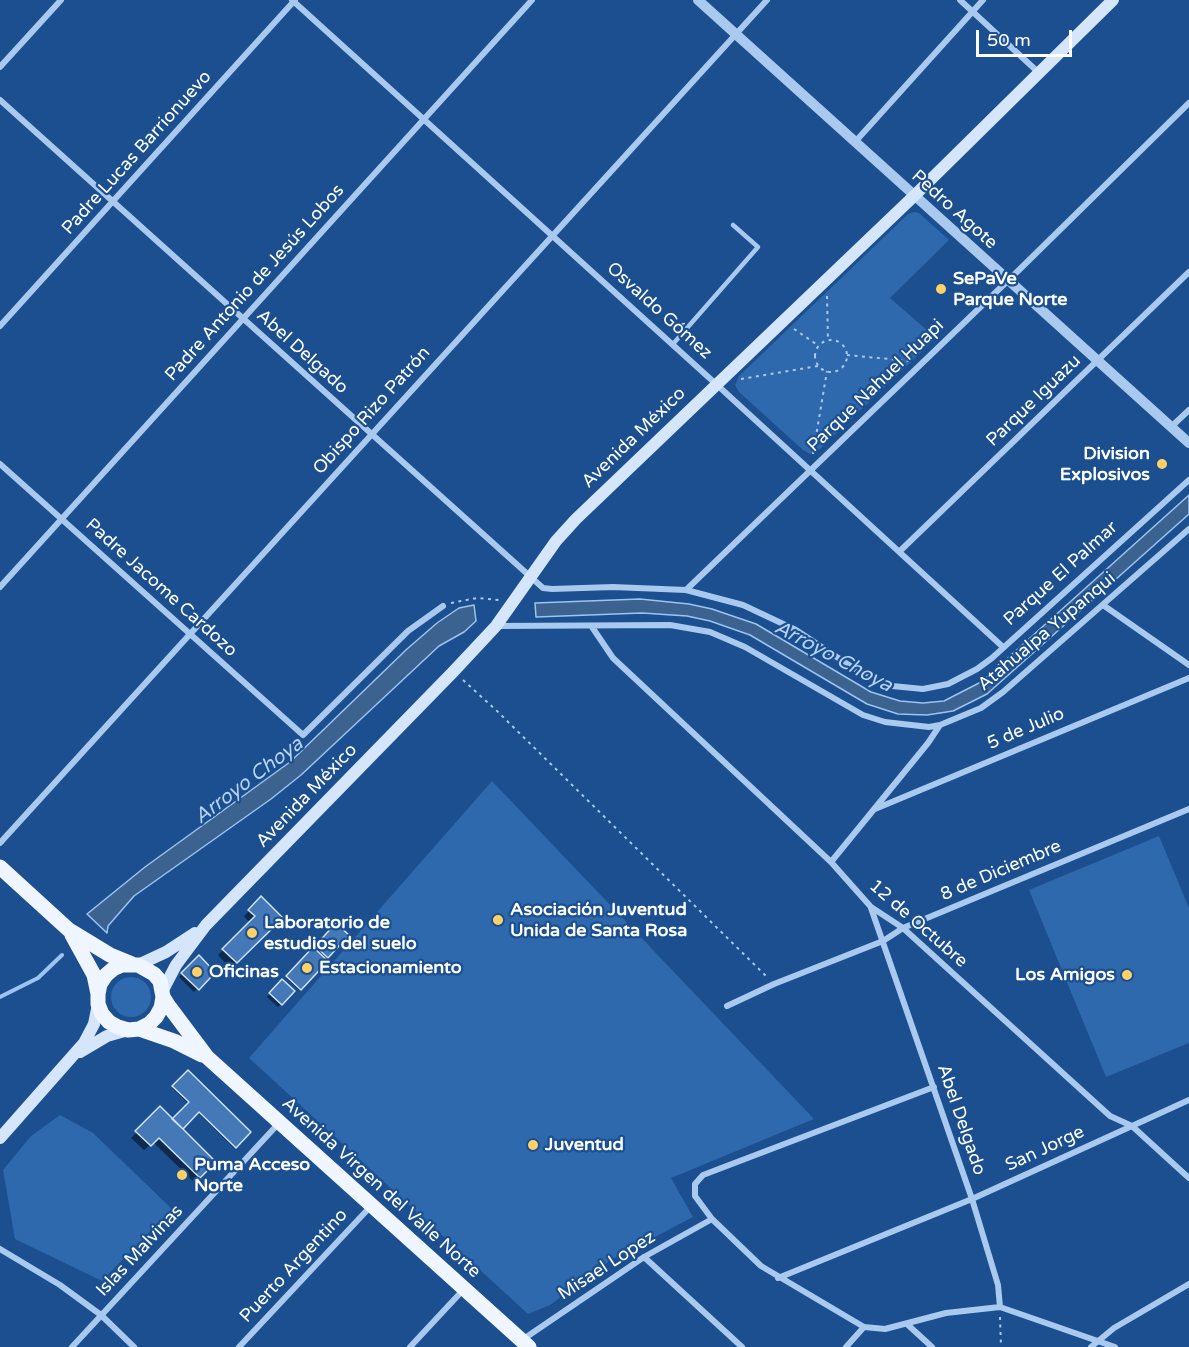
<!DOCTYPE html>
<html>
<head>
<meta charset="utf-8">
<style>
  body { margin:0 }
  #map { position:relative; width:1189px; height:1347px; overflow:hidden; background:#1b4f8f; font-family:"Varela Round",sans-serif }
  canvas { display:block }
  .scale { position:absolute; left:976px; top:30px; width:96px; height:27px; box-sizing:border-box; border:3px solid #fff; border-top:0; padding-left:8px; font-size:18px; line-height:21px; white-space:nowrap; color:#fff; -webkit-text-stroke:4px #1b4f8f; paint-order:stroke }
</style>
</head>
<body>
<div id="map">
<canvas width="1189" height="1347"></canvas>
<div class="scale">50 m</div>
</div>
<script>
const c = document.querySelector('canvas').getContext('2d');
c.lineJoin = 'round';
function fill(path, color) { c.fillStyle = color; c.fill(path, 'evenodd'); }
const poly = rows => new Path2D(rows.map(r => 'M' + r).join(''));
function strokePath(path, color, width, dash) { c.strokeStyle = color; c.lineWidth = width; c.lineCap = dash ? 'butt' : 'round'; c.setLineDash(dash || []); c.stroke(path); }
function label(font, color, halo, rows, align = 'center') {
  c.font = font + ' "Varela Round",sans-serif'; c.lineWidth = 4.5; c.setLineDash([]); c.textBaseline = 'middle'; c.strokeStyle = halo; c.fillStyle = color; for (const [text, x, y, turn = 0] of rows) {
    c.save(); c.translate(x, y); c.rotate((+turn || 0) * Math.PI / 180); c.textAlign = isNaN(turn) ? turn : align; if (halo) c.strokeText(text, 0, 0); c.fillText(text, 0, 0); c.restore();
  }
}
const green = poly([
  [914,212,919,213,949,240,890,298,936,338,820,449,810,454,803,450,739,392,735,385,739,376,908,214],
  [492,781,814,1119,671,1178,693,1217,611,1260,550,1305,528,1314,249,1058],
  [1159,836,1189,908,1189,1043,1106,1077,1029,890],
  '111 997a20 20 0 1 1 40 0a20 20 0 1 1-40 0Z',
  [60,1115,93,1133,172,1209,102,1281,15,1239,3,1170,31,1136]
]);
const water = poly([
  [1189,495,1189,514,987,694,953,711,927,715,898,714,867,704,750,635,710,621,687,616,642,613,536,617,535,603,640,599,689,604,712,609,756,624,871,692,900,701,923,703,944,701,981,682,1189,495],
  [474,605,476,621,464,632,439,646,301,775,271,799,134,896,108,926,107,933,87,914,145,867,290,762,407,649,437,623,459,608,474,605]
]);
const shadow = poly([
  [261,899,281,918,230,968,218,955,250,923,244,916],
  [336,925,347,935,299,990,286,978],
  [199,957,210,976,194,992,179,977],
  [282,981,293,991,278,1007,267,997],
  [188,1072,249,1132,234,1148,197,1112,180,1129,214,1162,194,1182,153,1142,144,1150,131,1138,160,1109,172,1121,189,1104,172,1088]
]);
const stream = poly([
  [0,997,38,978,62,955]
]);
const building = poly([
  [261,896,283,918,237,963,222,949,255,916,248,910,261,896],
  [336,923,349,935,328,958,315,946,336,923],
  [313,947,328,961,301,990,286,976,313,947],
  [199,955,213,970,211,977,199,990,181,973,199,955],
  [282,979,295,991,282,1005,269,993,282,979],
  [188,1070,251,1132,236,1148,199,1112,183,1129,172,1119,189,1102,172,1086,188,1070],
  [160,1106,216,1162,200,1178,159,1138,151,1146,135,1131,160,1106]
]);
const path = poly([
  [827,296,828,341],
  [794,329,819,346],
  '815 356a16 16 0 1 1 32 0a16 16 0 1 1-32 0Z',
  [847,355,910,361],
  [741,379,818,366],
  [813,454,827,371],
  [451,603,477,598,499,600],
  [998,664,1009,675],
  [463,680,497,711,768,978],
  [1000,1317,1001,1347]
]);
const service = poly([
  [673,344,758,247,733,225]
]);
const minor = poly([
  [292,0,716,384,1003,647],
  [960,0,1038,72],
  [0,67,61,0],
  [0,100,543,588,552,589,613,587,686,590,743,605,796,630,864,675,892,686,923,689,948,684,977,669,992,658,1189,480],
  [855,142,983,0],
  [0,326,295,0],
  [1171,427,1189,410],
  [0,464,303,735,408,631,443,606],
  [900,551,1189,272],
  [0,587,532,0],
  [686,590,1020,269,1189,103],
  [1103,605,1189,665],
  [496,626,670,625,710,632,745,647,863,715,885,722,929,727,940,725],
  [592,627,613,658,831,862,871,907,903,928,1110,1116,1132,1126,1189,1178],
  [875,809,1189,678],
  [0,843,767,0],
  [831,862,928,743,940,725,981,708,1003,692,1189,529],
  [871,908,972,1199,998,1285,1000,1307],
  [727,1006,774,984,883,941,903,928,1189,809],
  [934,1087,703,1175,695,1184,695,1196,712,1219,761,1266,864,1327,885,1329,946,1313,1000,1307,1115,1347],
  [0,1249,60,1285,101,1315,134,1347],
  [644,1257,742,1347],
  [778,1278,972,1199,1189,1100],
  [908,1325,932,1347],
  [522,1340,644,1257,712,1219],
  [72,1347,279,1123],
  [239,1347,371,1206],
  [410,1347,464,1289],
  [846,1347,864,1327],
  [1091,1347,1114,1328,1189,1284]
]);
const tertiary = poly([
  [698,0,1189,443]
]);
const secondary = poly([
  [138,965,166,952,195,933],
  [163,990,176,965,206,925,453,672,496,626,556,541,576,519,914,196,1113,0],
  [80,1052,107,1036,128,1030],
  [0,1138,84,1043,94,1024,98,1004]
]);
const primary = poly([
  [0,867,69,930,110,955,132,964],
  [72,935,94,975,98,994],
  [163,997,161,1008,156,1017,149,1024,139,1029,128,1030,118,1027,109,1022,102,1014,98,1004,98,994,100,984,106,975,113,969,122,965,138,965,154,974,160,981,163,997,168,1005,207,1057,529,1347],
  [139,1029,174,1041,202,1055]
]);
const markers = [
  [941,289,6,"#ffd166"],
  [1162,464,6,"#ffd166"],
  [498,920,6,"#ffd166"],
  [252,933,6,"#ffd166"],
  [307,968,6,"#ffd166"],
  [197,972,6,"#ffd166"],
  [1127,975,6,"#ffd166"],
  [533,1145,6,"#ffd166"],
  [182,1175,6,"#ffd166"]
];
const streetNames = [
  ["Padre Lucas Barrionuevo",137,153,-48],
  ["Pedro Agote",954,210,42],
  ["Padre Antonio de Jesús Lobos",255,283,-48],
  ["Osvaldo Gómez",659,311,42],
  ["Abel Delgado",302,352,42],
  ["Parque Nahuel Huapi",876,386,-44],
  ["Parque Iguazu",1034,401,-44],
  ["Obispo Rizo Patrón",372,411,-48],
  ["Avenida México",634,438,-44],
  ["Parque El Palmar",1061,574,-42],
  ["Padre Jacome Cardozo",161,588,42],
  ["Atahualpa Yupanqui",1047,632,-40],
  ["5 de Julio",1026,729,-23],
  ["Avenida México",307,796,-46],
  ["8 de Diciembre",1001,871,-23],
  ["12 de Octubre",918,924,41],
  ["Abel Delgado",961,1120,71],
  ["San Jorge",1045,1149,-25],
  ["Avenida Virgen del Valle Norte",381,1188,42],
  ["Islas Malvinas",140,1251,-47],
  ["Puerto Argentino",294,1266,-47],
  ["Misael Lopez",607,1266,-33]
];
const poiNames = [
  ["SePaVe",953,279],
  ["Parque Norte",953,300],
  ["Division",1150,454,"right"],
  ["Explosivos",1150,475,"right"],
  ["Asociación Juventud",510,910],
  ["Unida de Santa Rosa",510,931],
  ["Laboratorio de",264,923],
  ["estudios del suelo",264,944],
  ["Estacionamiento",319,968],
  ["Oficinas",209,972],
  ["Los Amigos",1115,975,"right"],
  ["Juventud",545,1145],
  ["Puma Acceso",194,1165],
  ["Norte",194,1186]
];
const waterNames = [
  ["Arroyo Choya",833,657,28],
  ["Arroyo Choya",249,781,-37]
];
fill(green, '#2e69ad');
fill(water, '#3c6290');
strokePath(water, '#9cc4f0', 1.5);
fill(shadow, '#0007');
strokePath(stream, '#9cc4f0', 4);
fill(building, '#4478b7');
strokePath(building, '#cfe3fa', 1.5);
strokePath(path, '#a9c9ee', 2, [3, 4.5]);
strokePath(service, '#a9c9ee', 4.5);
strokePath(minor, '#a9c9ee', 6);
strokePath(tertiary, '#a9c9ee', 10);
strokePath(secondary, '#d6e6fa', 12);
strokePath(primary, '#f0f6ff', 15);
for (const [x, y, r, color] of markers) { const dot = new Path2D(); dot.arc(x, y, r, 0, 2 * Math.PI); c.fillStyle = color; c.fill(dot); strokePath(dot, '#1b4f8f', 2); }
label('18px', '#fff', '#1b4f8f', streetNames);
label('bold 18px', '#fff', '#1b4f8f', poiNames, 'left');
label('italic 20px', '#b5d3f5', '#1b4f8f', waterNames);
</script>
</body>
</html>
